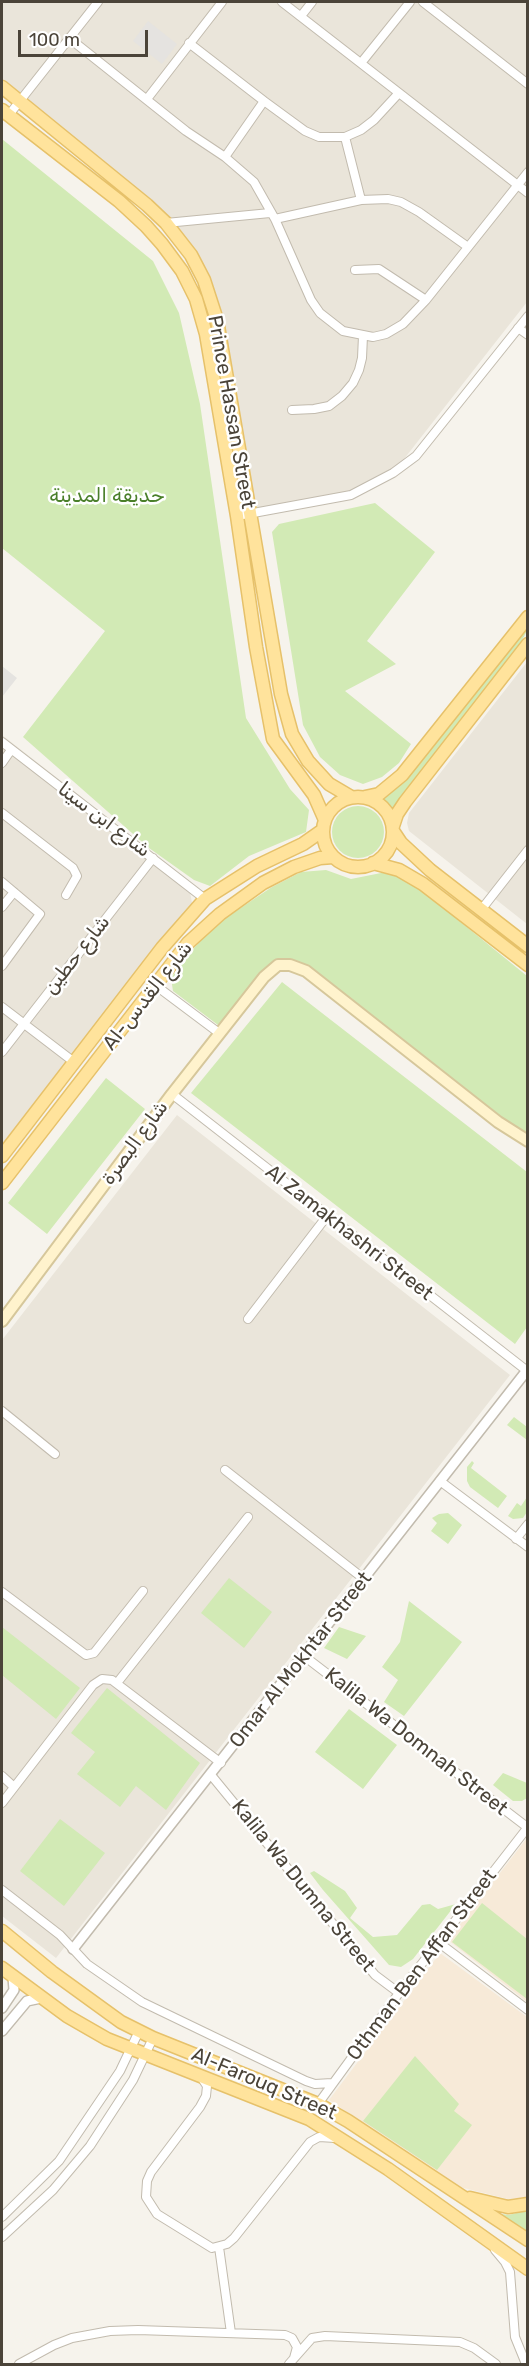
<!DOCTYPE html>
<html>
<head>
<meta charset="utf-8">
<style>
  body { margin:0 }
  #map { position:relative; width:529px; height:2366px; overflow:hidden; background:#f6f3ec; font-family:Rubik,sans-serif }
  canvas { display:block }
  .frame { position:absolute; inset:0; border:3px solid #4b4439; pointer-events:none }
  .scale { position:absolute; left:18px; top:30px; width:130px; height:27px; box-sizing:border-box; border:3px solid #4b4439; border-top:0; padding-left:8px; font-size:18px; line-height:21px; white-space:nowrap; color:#4b4439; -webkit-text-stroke:4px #fff; paint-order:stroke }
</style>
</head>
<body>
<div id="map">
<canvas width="529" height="2366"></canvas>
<div class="frame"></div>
<div class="scale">100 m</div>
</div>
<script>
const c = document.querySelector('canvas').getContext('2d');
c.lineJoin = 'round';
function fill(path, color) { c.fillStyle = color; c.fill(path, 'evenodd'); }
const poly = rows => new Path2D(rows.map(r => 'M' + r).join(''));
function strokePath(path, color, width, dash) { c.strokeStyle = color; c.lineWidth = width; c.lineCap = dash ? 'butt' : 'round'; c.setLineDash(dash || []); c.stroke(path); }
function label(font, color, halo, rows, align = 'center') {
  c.font = font + ' Rubik,"Noto Sans Arabic",sans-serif'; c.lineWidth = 5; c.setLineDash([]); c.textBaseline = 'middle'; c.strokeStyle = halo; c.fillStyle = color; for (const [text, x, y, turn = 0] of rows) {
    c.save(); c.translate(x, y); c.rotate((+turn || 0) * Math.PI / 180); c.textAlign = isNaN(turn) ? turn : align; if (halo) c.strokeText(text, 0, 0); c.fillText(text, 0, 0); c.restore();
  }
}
const residential = poly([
  [2,2,527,2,527,302,393,473,351,495,250,512,207,278,193,249,2,87],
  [527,662,527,924,409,831,407,823,409,813],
  [2,735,79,795,153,858,190,892,192,903,191,907,2,1148],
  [177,1115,510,1375,56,1958,2,1916,2,1340]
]);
const commercial = poly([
  [527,1838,527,2002,448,1940],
  [440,1953,527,2017,527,2197,508,2199,456,2186,329,2100]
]);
const green = poly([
  [2,139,153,261,179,313,200,404,246,718,290,789,309,810,306,832,249,856,210,886,194,880,149,848,23,737,105,631,2,548],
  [375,503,435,552,367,641,396,664,345,691,411,744,399,763,382,777,363,784,340,775,320,757,303,725,272,532,279,524],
  [527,625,527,631,514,655,395,810,382,799,401,784,419,765],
  '332 832a26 26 0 1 1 52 0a26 26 0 1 1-52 0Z',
  [326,870,351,879,386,872,409,880,527,976,527,1140,294,963,271,966,226,1022,218,1025,173,991,171,978,189,953,218,923,272,887,301,872],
  [282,982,527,1172,527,1327,515,1344,191,1093],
  [106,1078,145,1109,47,1234,8,1203],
  [514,1417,527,1427,527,1440,507,1425],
  [472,1461,474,1463,471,1468,507,1496,498,1508,470,1487,467,1481,467,1467],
  [527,1497,527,1512,523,1518,513,1519,508,1516,517,1503,521,1506],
  [448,1513,462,1525,448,1544,431,1531,437,1523,432,1518,439,1514],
  [229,1578,272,1612,244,1648,201,1613],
  [409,1601,462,1642,404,1716,384,1702,398,1680,382,1667,400,1642],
  [2,1627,80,1688,56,1719,2,1675],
  [339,1627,366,1636,347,1659,324,1648],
  [107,1688,200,1763,166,1810,136,1786,120,1807,77,1774,95,1752,71,1733],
  [349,1709,397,1745,363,1789,315,1752],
  [503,1773,527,1783,527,1798,522,1801,513,1801,493,1785],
  [60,1819,105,1853,64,1906,20,1871],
  [314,1871,345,1891,357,1908,350,1918,373,1937,397,1935,422,1905,430,1904,438,1909,456,1904,413,1959,401,1967,389,1965,323,1890,310,1873],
  [482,1903,527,1939,527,1999,452,1942],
  [415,2056,459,2104,454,2111,472,2125,437,2170,363,2121],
  [527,2210,527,2231,495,2213,509,2215]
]);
const parking = poly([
  [148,21,177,44,162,64,133,41],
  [2,666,17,678,2,697]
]);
const minor = poly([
  [282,2,528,193],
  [423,2,528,84],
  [301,16,312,2],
  [69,38,186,131,225,157,254,182,275,219,311,300,320,313,343,331,373,337,386,334,403,324,426,300,528,172],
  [189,43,264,101,305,131,319,137,345,137,361,130,374,120,398,94],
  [361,63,410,2],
  [147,99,222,2],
  [8,116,98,2],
  [345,137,361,200],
  [225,157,264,101],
  [275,219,361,200,388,199,401,202,419,212,468,247],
  [166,223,270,213],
  [355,270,379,269,426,300],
  [518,328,528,335],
  [292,410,314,409,329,406,342,396,353,383,359,370,362,358,363,336],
  [237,516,351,495,393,473,416,456,528,316],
  [2,742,205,899],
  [2,763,11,750],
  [2,813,73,868,77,876,66,895],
  [2,882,40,914,2,966],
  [2,907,14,892],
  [481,910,528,850],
  [155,985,219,1033],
  [2,1007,74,1062],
  [2,1052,153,858],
  [172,1094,526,1370],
  [248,1319,327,1216],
  [2,1411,55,1454],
  [225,1470,364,1579],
  [440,1481,528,1547],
  [516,1539,528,1524],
  [2,1592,86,1655,94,1653,143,1591],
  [304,1656,527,1827],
  [117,1683,248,1517],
  [211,1775,375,1975,399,1993],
  [2,1776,14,1787],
  [2,1803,93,1685,102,1679,112,1680,221,1763],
  [2,1890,60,1935,87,1964,142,2002,306,2081,315,2084,332,2083],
  [438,1942,528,2010],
  [201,2077,207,2086,206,2096,200,2107,151,2172,147,2181,146,2197,157,2214,212,2248,227,2244,234,2238,310,2142,319,2137,335,2138],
  [318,2104,399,1993,528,1827],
  [2,2217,59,2161,120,2071,139,2031],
  [2,2237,53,2190,90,2146,133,2080,153,2038],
  [219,2247,231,2333],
  [495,2250,505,2262,510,2272,515,2337,526,2364],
  [19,2364,54,2345,72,2338,110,2331,138,2330,285,2335,292,2338,297,2347,294,2358],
  [289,2364,312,2338,325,2336,460,2342,474,2348,496,2364]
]);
const tertiary = poly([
  [73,1949,528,1369],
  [2,2008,14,1990,13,1977],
  [2,2031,27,2001,41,1998]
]);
const secondary = poly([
  [2,1321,172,1094,264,977,278,965,290,965,306,971,498,1122,528,1141]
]);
const primary = poly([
  [2,87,147,205,166,223,191,255,204,280,217,320,281,694,292,734,308,761,329,784,351,797],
  [2,110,119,201,146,226,162,244,182,271,196,299,206,334,237,516,256,647,273,739,314,795,325,820],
  [365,797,379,794,402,775,528,617],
  '323 832a35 35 0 1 1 70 0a35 35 0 1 1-70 0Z',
  [393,826,397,814,405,802,528,644],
  [393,831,401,843,430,870,528,946],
  [373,863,399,870,423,884,528,965],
  [2,1156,162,948,205,899,257,866,303,844,323,830],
  [2,1183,188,943,220,914,263,883,294,867,320,858,333,857],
  [2,1931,52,1972,121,2022,153,2038,318,2104,348,2121,528,2240],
  [2,1968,67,2016,107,2039,309,2119,388,2169,528,2269],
  [470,2198,508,2207,528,2204]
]);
const streetNames = [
  ["Prince Hassan Street",231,412,80],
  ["شارع ابن سينا",104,820,37],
  ["شارع حطين",77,955,-52],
  ["Al-شارع القدس",148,996,-52],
  ["شارع البصرة",135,1143,-54],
  ["Al Zamakhashri Street",349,1233,38],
  ["Omar Al Mokhtar Street",301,1660,-52],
  ["Kalila Wa Domnah Street",416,1742,38],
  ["Kalila Wa Dumna Street",303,1886,51],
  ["Othman Ben Affan Street",422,1965,-53],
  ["Al-Farouq Street",264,2084,23]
];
const parkNames = [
  ["حديقة المدينة",107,496]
];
fill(residential, '#eae5da');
fill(commercial, '#f7ead8');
fill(green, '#d2eab5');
fill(parking, '#e5e3e0');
strokePath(minor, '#c2bbae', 10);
strokePath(tertiary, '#c2bbae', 12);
strokePath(secondary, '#d6c79b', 14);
strokePath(primary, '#e6c16a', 15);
strokePath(minor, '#fff', 8);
strokePath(tertiary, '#fff', 9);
strokePath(secondary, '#fff3cd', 10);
strokePath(primary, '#ffe39c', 12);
label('20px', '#4b4439', '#fff', streetNames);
label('20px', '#4a7f2a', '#fff', parkNames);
</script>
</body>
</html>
